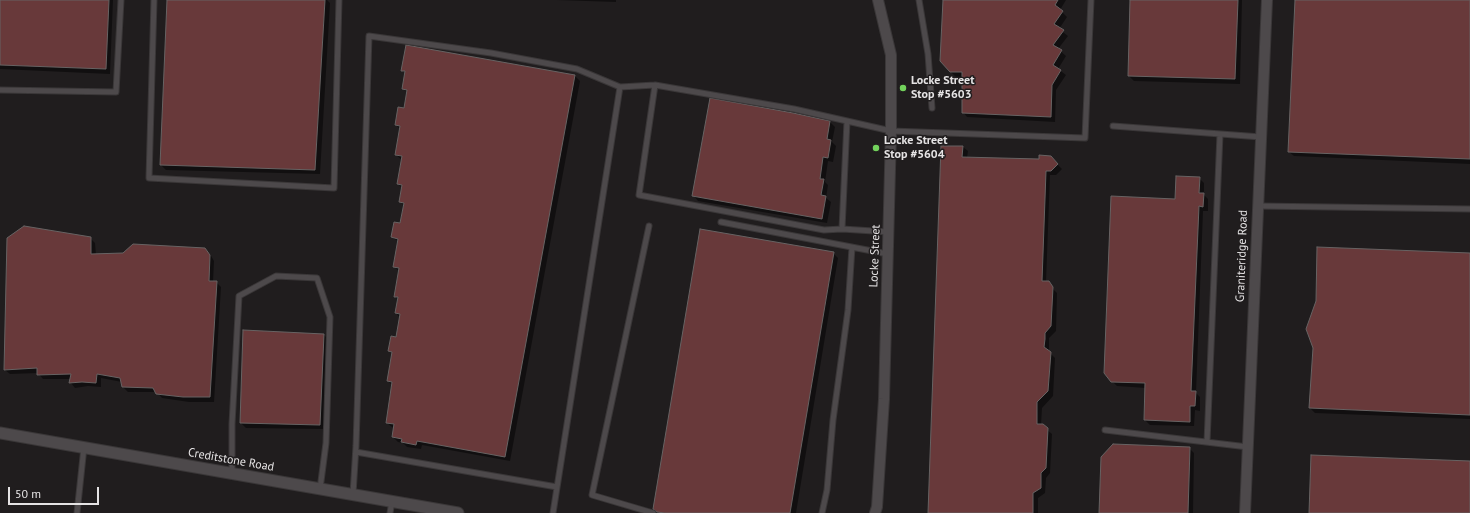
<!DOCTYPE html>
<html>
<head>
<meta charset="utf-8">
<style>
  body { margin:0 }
  #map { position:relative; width:1470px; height:513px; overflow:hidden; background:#201d1e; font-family:"PT Sans",sans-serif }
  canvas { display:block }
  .scale { position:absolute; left:8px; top:487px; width:91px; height:18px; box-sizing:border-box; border:2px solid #e5e3e4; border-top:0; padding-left:5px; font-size:12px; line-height:14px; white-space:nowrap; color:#e5e3e4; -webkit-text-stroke:3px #201d1e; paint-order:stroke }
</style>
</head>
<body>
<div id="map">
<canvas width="1470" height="513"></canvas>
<div class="scale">50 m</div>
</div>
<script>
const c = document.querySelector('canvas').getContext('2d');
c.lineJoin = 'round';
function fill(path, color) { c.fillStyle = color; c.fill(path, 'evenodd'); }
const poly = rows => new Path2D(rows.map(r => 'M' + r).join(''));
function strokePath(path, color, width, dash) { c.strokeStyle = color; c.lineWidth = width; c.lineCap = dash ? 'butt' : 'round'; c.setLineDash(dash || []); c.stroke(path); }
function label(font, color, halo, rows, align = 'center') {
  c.font = font + ' "PT Sans",sans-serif'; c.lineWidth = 3; c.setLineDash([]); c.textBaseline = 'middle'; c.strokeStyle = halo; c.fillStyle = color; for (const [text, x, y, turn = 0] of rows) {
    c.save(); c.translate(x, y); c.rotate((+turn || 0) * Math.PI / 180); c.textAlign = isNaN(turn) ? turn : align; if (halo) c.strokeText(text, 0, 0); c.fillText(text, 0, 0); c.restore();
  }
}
const shadow = poly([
  [0,0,113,0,110,74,0,69],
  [168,0,327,0,330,3,320,174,166,170,161,165],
  [557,0,616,0,616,2],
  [944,0,1066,0,1060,10,1067,17,1059,29,1068,36,1058,49,1066,56,1058,69,1066,75,1056,90,1055,122,967,117,963,112,963,77,956,77,951,72],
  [1131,0,1242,0,1240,84,1134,81,1129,76],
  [1296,0,1470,0,1470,164,1294,156,1289,152],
  [402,70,575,76,580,81,510,461,422,445,421,449,407,447,403,443,398,442,393,437,394,428,392,427,387,423,392,385,388,381,393,354,389,351,396,338,400,318,396,313,398,300,395,296,399,271,394,267,399,242,392,237,401,224,404,206,400,201,402,188,398,184,402,160,396,155,401,130,396,125,405,109,408,93,403,89,406,74],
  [830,122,835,127,832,142,836,146,833,162,828,161,825,182,828,185,826,198,831,202,827,223,698,201,694,196],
  [963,147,968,151,967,158,1040,160,1050,157,1062,169,1056,175,1050,175,1046,282,1057,293,1056,331,1049,338,1049,352,1055,358,1053,396,1042,408,1041,425,1052,434,1050,473,1046,478,1045,493,1038,498,1038,513,929,513],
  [1199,178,1204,183,1204,195,1208,199,1208,211,1203,211,1196,393,1200,397,1200,411,1195,410,1194,426,1150,425,1145,420,1146,388,1117,386,1112,381,1176,200],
  [90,238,95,243,96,255,204,249,210,254,214,261,213,282,216,282,221,287,214,402,189,402,162,398,157,392,128,392,123,387,122,382,101,378,101,387,88,386,75,388,71,383,71,379,43,379,38,373,10,374,5,370],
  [833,253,838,258,796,513,659,513,655,509],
  [1470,254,1470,419,1315,413,1310,408],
  [324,335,329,340,325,429,246,428,241,423],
  [1189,448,1194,453,1193,513,1100,513]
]);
const building = poly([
  [0,0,109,0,106,69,0,65,0,0],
  [167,0,325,0,315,170,160,165,167,0],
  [943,0,1058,0,1055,5,1063,11,1054,24,1064,30,1053,45,1062,50,1053,65,1061,70,1052,85,1051,117,962,113,962,72,950,72,940,61,943,0],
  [1130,0,1238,0,1235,79,1128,76,1130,0],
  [1295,0,1470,0,1470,159,1288,152,1295,0],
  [406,45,575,75,505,457,417,441,416,445,401,442,402,439,392,437,394,424,386,423,392,382,387,381,392,352,388,351,391,336,396,337,400,314,395,313,398,297,394,297,399,268,393,267,398,239,391,237,394,222,400,223,404,203,399,202,402,185,397,184,402,156,395,155,400,126,395,125,398,107,404,108,407,90,402,89,405,71,401,71,406,45],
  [710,98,793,113,830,121,827,139,831,140,828,158,823,157,820,179,824,179,821,195,826,196,822,219,692,196,710,98],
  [941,146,963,146,962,157,1039,159,1039,155,1051,156,1058,164,1051,171,1046,171,1042,281,1049,281,1053,287,1051,326,1045,333,1045,339,1044,347,1051,352,1048,391,1037,402,1037,424,1043,424,1048,428,1046,468,1041,473,1041,488,1033,493,1033,513,928,513,941,146],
  [1176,176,1200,177,1199,193,1204,193,1203,207,1199,206,1191,391,1196,391,1195,406,1190,406,1190,422,1144,420,1145,383,1111,382,1104,373,1111,196,1175,199,1176,176],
  [24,226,91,237,91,254,123,253,133,244,205,248,210,255,209,281,217,281,210,397,183,397,156,394,153,388,122,387,120,378,97,374,96,383,82,382,69,383,71,374,37,375,37,368,4,370,7,238,24,226],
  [700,229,834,252,790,513,665,513,657,512,653,509,700,229],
  [1317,247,1470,253,1470,415,1309,408,1313,348,1306,329,1316,301,1317,247],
  [243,330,324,334,320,425,240,423,243,330],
  [1113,444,1190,447,1188,513,1099,513,1101,457,1113,444],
  [1311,455,1470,461,1470,513,1309,513,1311,455]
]);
const service = poly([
  [154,0,149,178,334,188,339,0],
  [919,0,928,54,932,108],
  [655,85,639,195,824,230,842,229],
  [620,87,655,85,794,109,847,121],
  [0,90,116,92,121,0],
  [1113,126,1261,137],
  [1258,206,1470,209],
  [721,222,888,254],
  [649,226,592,495,653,513],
  [889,232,842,229,847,121,891,131,1085,138,1091,0],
  [1105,430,1248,447],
  [1207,442,1220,134],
  [356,452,557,487],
  [232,473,232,424,239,296,276,276,317,278,330,317,326,443,320,489],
  [353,494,356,446,369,36,491,53,577,69,620,87,553,513],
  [77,513,84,447],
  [390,513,392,501],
  [822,513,827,490,833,420,848,310,852,247]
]);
const minor = poly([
  [875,513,877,507,884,399,891,131,891,55,878,0],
  [1245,513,1267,0]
]);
const tertiary = poly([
  [0,433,458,513]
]);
const markers = [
  [903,88,4,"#73d25c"],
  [876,148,4,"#73d25c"]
];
const poiNames = [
  ["Locke Street",911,81],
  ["Stop #5603",911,95],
  ["Locke Street",884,141],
  ["Stop #5604",884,155]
];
const streetNames = [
  ["Locke Street",875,256,-88],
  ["Graniteridge Road",1242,256,-88],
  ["Creditstone Road",231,460,10]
];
fill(shadow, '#0007');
fill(building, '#68393a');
strokePath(building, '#676363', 1);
strokePath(service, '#3a3738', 7);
strokePath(minor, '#3a3738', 12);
strokePath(tertiary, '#3a3738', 13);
strokePath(service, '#4d494b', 5);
strokePath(minor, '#4d494b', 10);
strokePath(tertiary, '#4d494b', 11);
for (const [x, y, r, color] of markers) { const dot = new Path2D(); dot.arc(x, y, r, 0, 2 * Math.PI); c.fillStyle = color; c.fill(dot); strokePath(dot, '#201d1e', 1.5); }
label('bold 12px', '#e5e3e4', '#201d1e', poiNames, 'left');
label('12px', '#e5e3e4', '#201d1e', streetNames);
</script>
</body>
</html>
